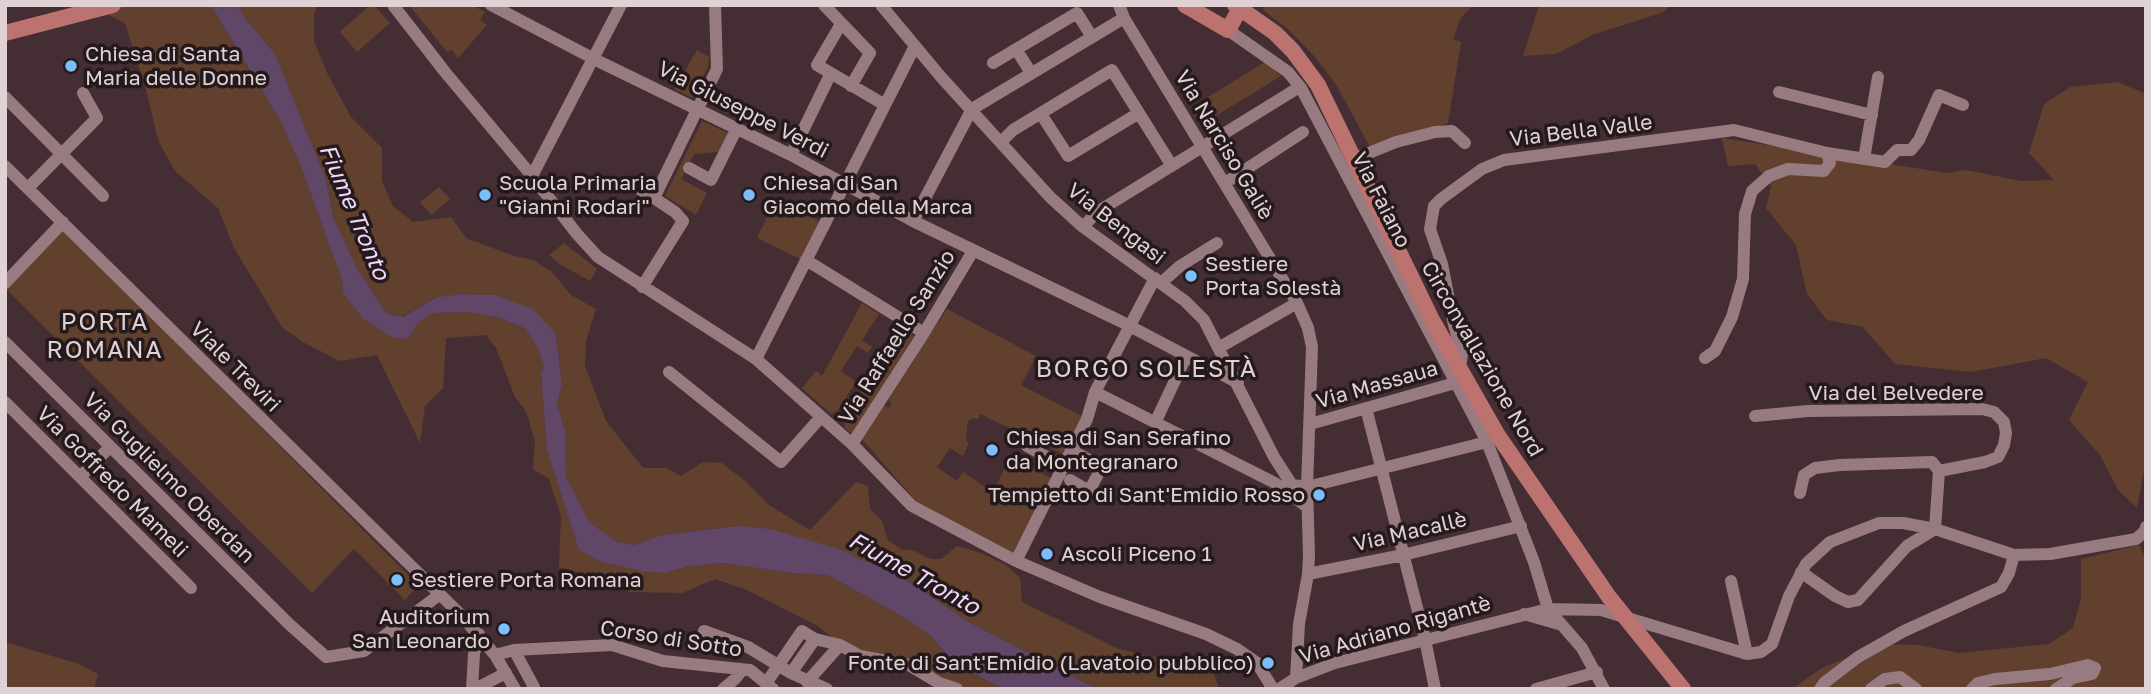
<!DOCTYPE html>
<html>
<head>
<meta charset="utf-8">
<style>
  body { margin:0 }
  #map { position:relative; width:2151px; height:694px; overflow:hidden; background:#452e33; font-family:"Golos Text",sans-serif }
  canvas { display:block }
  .frame { position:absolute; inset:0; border:7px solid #e0d1d4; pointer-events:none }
</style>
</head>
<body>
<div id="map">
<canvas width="2151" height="694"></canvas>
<div class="frame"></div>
</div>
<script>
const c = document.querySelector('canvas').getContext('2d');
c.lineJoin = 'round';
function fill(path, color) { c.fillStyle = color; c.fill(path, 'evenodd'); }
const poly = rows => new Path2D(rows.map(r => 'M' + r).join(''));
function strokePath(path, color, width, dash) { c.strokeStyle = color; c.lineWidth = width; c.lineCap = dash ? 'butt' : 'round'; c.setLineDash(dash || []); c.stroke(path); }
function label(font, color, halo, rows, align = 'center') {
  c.font = font + ' "Golos Text",sans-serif'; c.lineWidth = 7; c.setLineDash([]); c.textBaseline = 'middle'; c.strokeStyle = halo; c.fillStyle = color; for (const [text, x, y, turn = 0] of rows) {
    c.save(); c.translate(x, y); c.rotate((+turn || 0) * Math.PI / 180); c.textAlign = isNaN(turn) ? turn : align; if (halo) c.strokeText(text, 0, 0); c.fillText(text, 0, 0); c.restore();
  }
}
const green = poly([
  [88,5,211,5,280,120,301,167,342,280,343,293,362,318,418,323,433,313,467,312,500,318,526,329,538,349,544,366,541,373,547,450,579,550,664,573,689,566,722,563,793,573,828,575,896,613,929,634,955,664,1004,689,961,689,851,647,834,639,818,626,747,590,715,579,682,593,630,592,596,578,559,567,561,516,549,479,533,469,535,441,526,411,515,397,496,348,486,335,446,338,443,388,425,406,420,443,377,355,340,361,303,342,282,327,234,248,218,208,175,171,158,140,146,89,125,23],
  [238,5,317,5,314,15,314,41,328,75,351,117,382,148,382,181,393,206,413,222,451,217,466,238,514,256,533,260,552,272,571,295,596,309,586,341,585,366,606,421,643,468,666,468,681,476,703,462,722,463,745,481,769,505,810,530,856,482,868,486,870,509,882,521,888,540,902,550,912,550,931,559,941,559,957,546,981,553,1006,565,1020,578,1022,602,1119,649,1162,659,1169,669,1191,674,1214,674,1219,689,1097,689,967,621,881,563,864,561,842,550,738,526,662,535,634,545,617,542,589,522,566,477,565,431,557,403,562,385,556,334,495,295,461,294,437,297,402,317,386,313,357,268,334,219,325,177,275,54,245,18],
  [370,5,374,5,390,23,357,52,340,32],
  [409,5,472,5,485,12,480,20,487,25,458,58,452,50,447,52],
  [1264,5,1473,5,1461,18,1453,39,1461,42,1448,123,1371,149,1337,86,1315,57,1290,31,1263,10],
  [1539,5,1670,5,1664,12,1595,34,1556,54,1523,56],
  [697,50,709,57,708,67,692,98,674,89],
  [1265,62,1281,76,1201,125,1190,108],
  [2118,82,2146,94,2146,459,2137,508,2118,490,2100,455,2069,420,2088,382,2046,358,1971,372,1895,364,1863,327,1827,320,1807,294,1796,245,1766,208,1771,186,1755,164,1728,166,1722,138,1947,173,1966,170,2021,181,2054,180,2029,153,2044,104,2070,87],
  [702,121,728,133,718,152,694,154,681,179,707,193,696,215,665,196],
  [439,187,450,199,431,215,420,202],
  [776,199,819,221,800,259,757,238],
  [62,228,418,585,405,600,354,549,312,593,6,289],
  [564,243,597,269,590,281,561,265,549,255],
  [862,303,879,314,862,340,872,347,868,353,857,346,841,371,856,382,837,411,831,414,802,388,816,371,822,376],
  [947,309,1036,356,1021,385,1084,417,1065,455,980,414,978,419,973,418,968,421,966,441,969,443,963,456,950,448,937,467,957,481,963,472,993,492,1011,456,1053,479,1013,554,917,502,861,438,884,405,889,408,892,404,888,400],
  [909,333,918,339,852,434,845,428,843,417,864,386,873,391,879,384,889,370,880,363,883,358,890,362],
  [2139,545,2146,559,2146,689,1792,689,1822,668,1881,644,1918,645,1959,653,2049,644,2073,628,2081,599,2081,559],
  [5,642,79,664,98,674,94,689,5,689]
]);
const water = poly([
  [211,5,238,5,245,18,275,54,325,177,334,219,357,268,386,313,403,317,437,297,461,294,495,295,533,309,556,334,562,385,557,403,565,431,566,477,589,522,617,542,634,545,662,535,738,526,770,529,842,550,864,561,881,563,967,621,1097,689,1004,689,955,664,929,634,896,613,828,575,793,573,722,563,689,566,664,573,642,571,602,562,579,550,547,450,541,373,544,366,538,349,526,329,500,318,467,312,433,313,418,323,407,339,392,337,362,318,343,293,342,280,301,167,280,120]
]);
const minor = poly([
  [393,5,445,72,532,176,577,234,598,257,756,359,852,444,912,506,1016,561,1100,597,1206,634,1237,649,1257,663,1273,689],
  [491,5,600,62,791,155,913,221,1122,322,1238,383],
  [824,5,870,53,851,86],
  [881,5,941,77,1050,197,1083,227,1185,301,1204,320,1274,457,1292,485,1307,487,1487,442],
  [1119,5,1124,18,1297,303,1308,328,1312,347,1307,487,1309,555,1308,574,1299,624,1296,678],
  [841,24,817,65,885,105],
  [1228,30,1288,72,1301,88,1487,442,1534,562,1548,609,1582,648,1604,689],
  [1016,49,1031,73],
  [993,63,1077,13,1092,37],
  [1779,92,1872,115],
  [5,97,103,196],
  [1041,114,1068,156,1139,113],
  [1001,142,1013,130,1112,70,1172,166],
  [1827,153,1885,162,1897,150,1911,150,1919,140,1939,95,1963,105],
  [791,155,830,75],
  [1354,159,1396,142,1435,132,1452,131,1465,143],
  [1864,159,1878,77],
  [5,166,462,616,495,655,515,689],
  [689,168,711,180,737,128],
  [532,176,621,5],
  [1225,183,1303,132],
  [28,188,97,118,83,93],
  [641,190,654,198],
  [913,221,972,109,1124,18],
  [1083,227,1097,212,1293,91],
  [806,260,924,333],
  [5,283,63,222],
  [1161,283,1180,266,1217,243],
  [642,287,683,221,675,212,654,198,717,69,715,5],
  [5,342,289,624,326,657,364,651,439,595],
  [1220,347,1297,303],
  [756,359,915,46],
  [1457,366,1461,361,1462,354,1454,325,1442,264,1430,229,1434,206,1441,199,1482,169,1504,160,1734,130,1827,153,1830,163,1824,171,1788,169,1769,176,1752,191,1745,214,1743,279,1732,317,1715,351,1705,358],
  [669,372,781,462,821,417],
  [1095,392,1275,483,1307,507],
  [5,402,191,588],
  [1366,408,1425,639,1435,689],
  [1755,416,1808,411,1982,409,1994,412,2004,422,2006,433,2004,445,1998,457,1985,462,1939,471,1935,529,1907,546,1858,600,1848,602,1835,596,1801,572],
  [1155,423,1186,357],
  [1310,424,1455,383],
  [852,444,924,333,973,251],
  [1027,446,1063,466],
  [80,477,110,447],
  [1070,480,1089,491,1102,467,1071,450],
  [1800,493,1804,475,1815,468,1840,465,1932,462,1939,471],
  [1016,561,1087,419,1095,392,1155,278],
  [1308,574,1403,555,1521,526],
  [1731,581,1747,654],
  [1524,614,1562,625],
  [704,631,748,647,791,673,827,689],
  [514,650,534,687,532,689],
  [495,655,514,650,612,645,663,661,750,670,773,689],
  [791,673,815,639],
  [767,682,802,631,815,639,840,645,860,656,909,665,939,683,957,689],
  [807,682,840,645],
  [472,689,474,654,479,634],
  [475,689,506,673],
  [723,689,735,679,742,670],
  [1279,689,1296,678,1335,663,1548,609,1601,610,1747,654,1761,652,1772,644,1789,596,1806,564,1830,542,1879,523,1903,523,1935,529,2014,555,2050,554,2136,539,2145,531,2146,527],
  [1536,689,1597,672],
  [1820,689,1824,683,1858,657,1904,631,2001,587,2009,573,2014,555],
  [1871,689,1885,679,1900,677,1916,689],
  [1972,689,1978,683,1995,679,2050,674,2088,665,2095,668,2092,674,2073,678,2056,689]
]);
const major = poly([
  [1185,5,1228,30,1242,5],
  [1235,5,1275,33,1293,51,1318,85,1432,320,1497,434,1609,597,1683,689],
  [5,33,113,5]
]);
const markers = [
  [71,66,7,"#7cbef9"],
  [485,195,7,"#7cbef9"],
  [749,195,7,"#7cbef9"],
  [1191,276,7,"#7cbef9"],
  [992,450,7,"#7cbef9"],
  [1319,495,7,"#7cbef9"],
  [1047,554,7,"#7cbef9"],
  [397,580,7,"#7cbef9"],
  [504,629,7,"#7cbef9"],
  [1268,663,7,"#7cbef9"]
];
const poiNames = [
  ["Chiesa di Santa",85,54],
  ["Maria delle Donne",85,78],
  ["Scuola Primaria",499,183],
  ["\"Gianni Rodari\"",499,207],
  ["Chiesa di San",763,183],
  ["Giacomo della Marca",763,207],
  ["Sestiere",1205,264],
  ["Porta Solestà",1205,288],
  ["Chiesa di San Serafino",1006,438],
  ["da Montegranaro",1006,462],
  ["Tempietto di Sant'Emidio Rosso",1305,495,"right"],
  ["Ascoli Piceno 1",1061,554],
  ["Sestiere Porta Romana",411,580],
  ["Auditorium",490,617,"right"],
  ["San Leonardo",490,641,"right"],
  ["Fonte di Sant'Emidio (Lavatoio pubblico)",1254,663,"right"]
];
const streetNames = [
  ["Via Giuseppe Verdi",743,110,27],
  ["Via Bella Valle",1581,131,-7],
  ["Via Narciso Galiè",1224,145,59],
  ["Via Faiano",1381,200,63],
  ["Via Bengasi",1116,224,38],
  ["Via Raffaello Sanzio",897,337,-58],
  ["Circonvallazione Nord",1482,359,60],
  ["Viale Treviri",235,367,45],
  ["Via Massaua",1377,385,-16],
  ["Via del Belvedere",1896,393],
  ["Via Guglielmo Oberdan",169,478,45],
  ["Via Goffredo Mameli",112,482,45],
  ["Via Macallè",1410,532,-13],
  ["Via Adriano Rigantè",1395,630,-16],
  ["Corso di Sotto",671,639,9]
];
const waterNames = [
  ["Fiume Tronto",354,212,67],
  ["Fiume Tronto",914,574,29]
];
const quarterNames = [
  ["PORTA",105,322],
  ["ROMANA",105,350],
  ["BORGO SOLESTÀ",1147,369]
];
fill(green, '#61412e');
fill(water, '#604768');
strokePath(minor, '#977b81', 12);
strokePath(major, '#bc736f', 16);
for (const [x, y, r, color] of markers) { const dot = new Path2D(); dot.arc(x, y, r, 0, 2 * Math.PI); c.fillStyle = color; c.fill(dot); strokePath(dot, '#241a1c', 2.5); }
label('21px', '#e0d1d4', '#241a1c', poiNames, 'left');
label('21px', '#e0d1d4', '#241a1c', streetNames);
label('italic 23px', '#f1d7fb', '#241a1c', waterNames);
c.letterSpacing = '2px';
label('24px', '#e0d1d4', '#241a1c', quarterNames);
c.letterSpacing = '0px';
</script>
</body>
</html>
